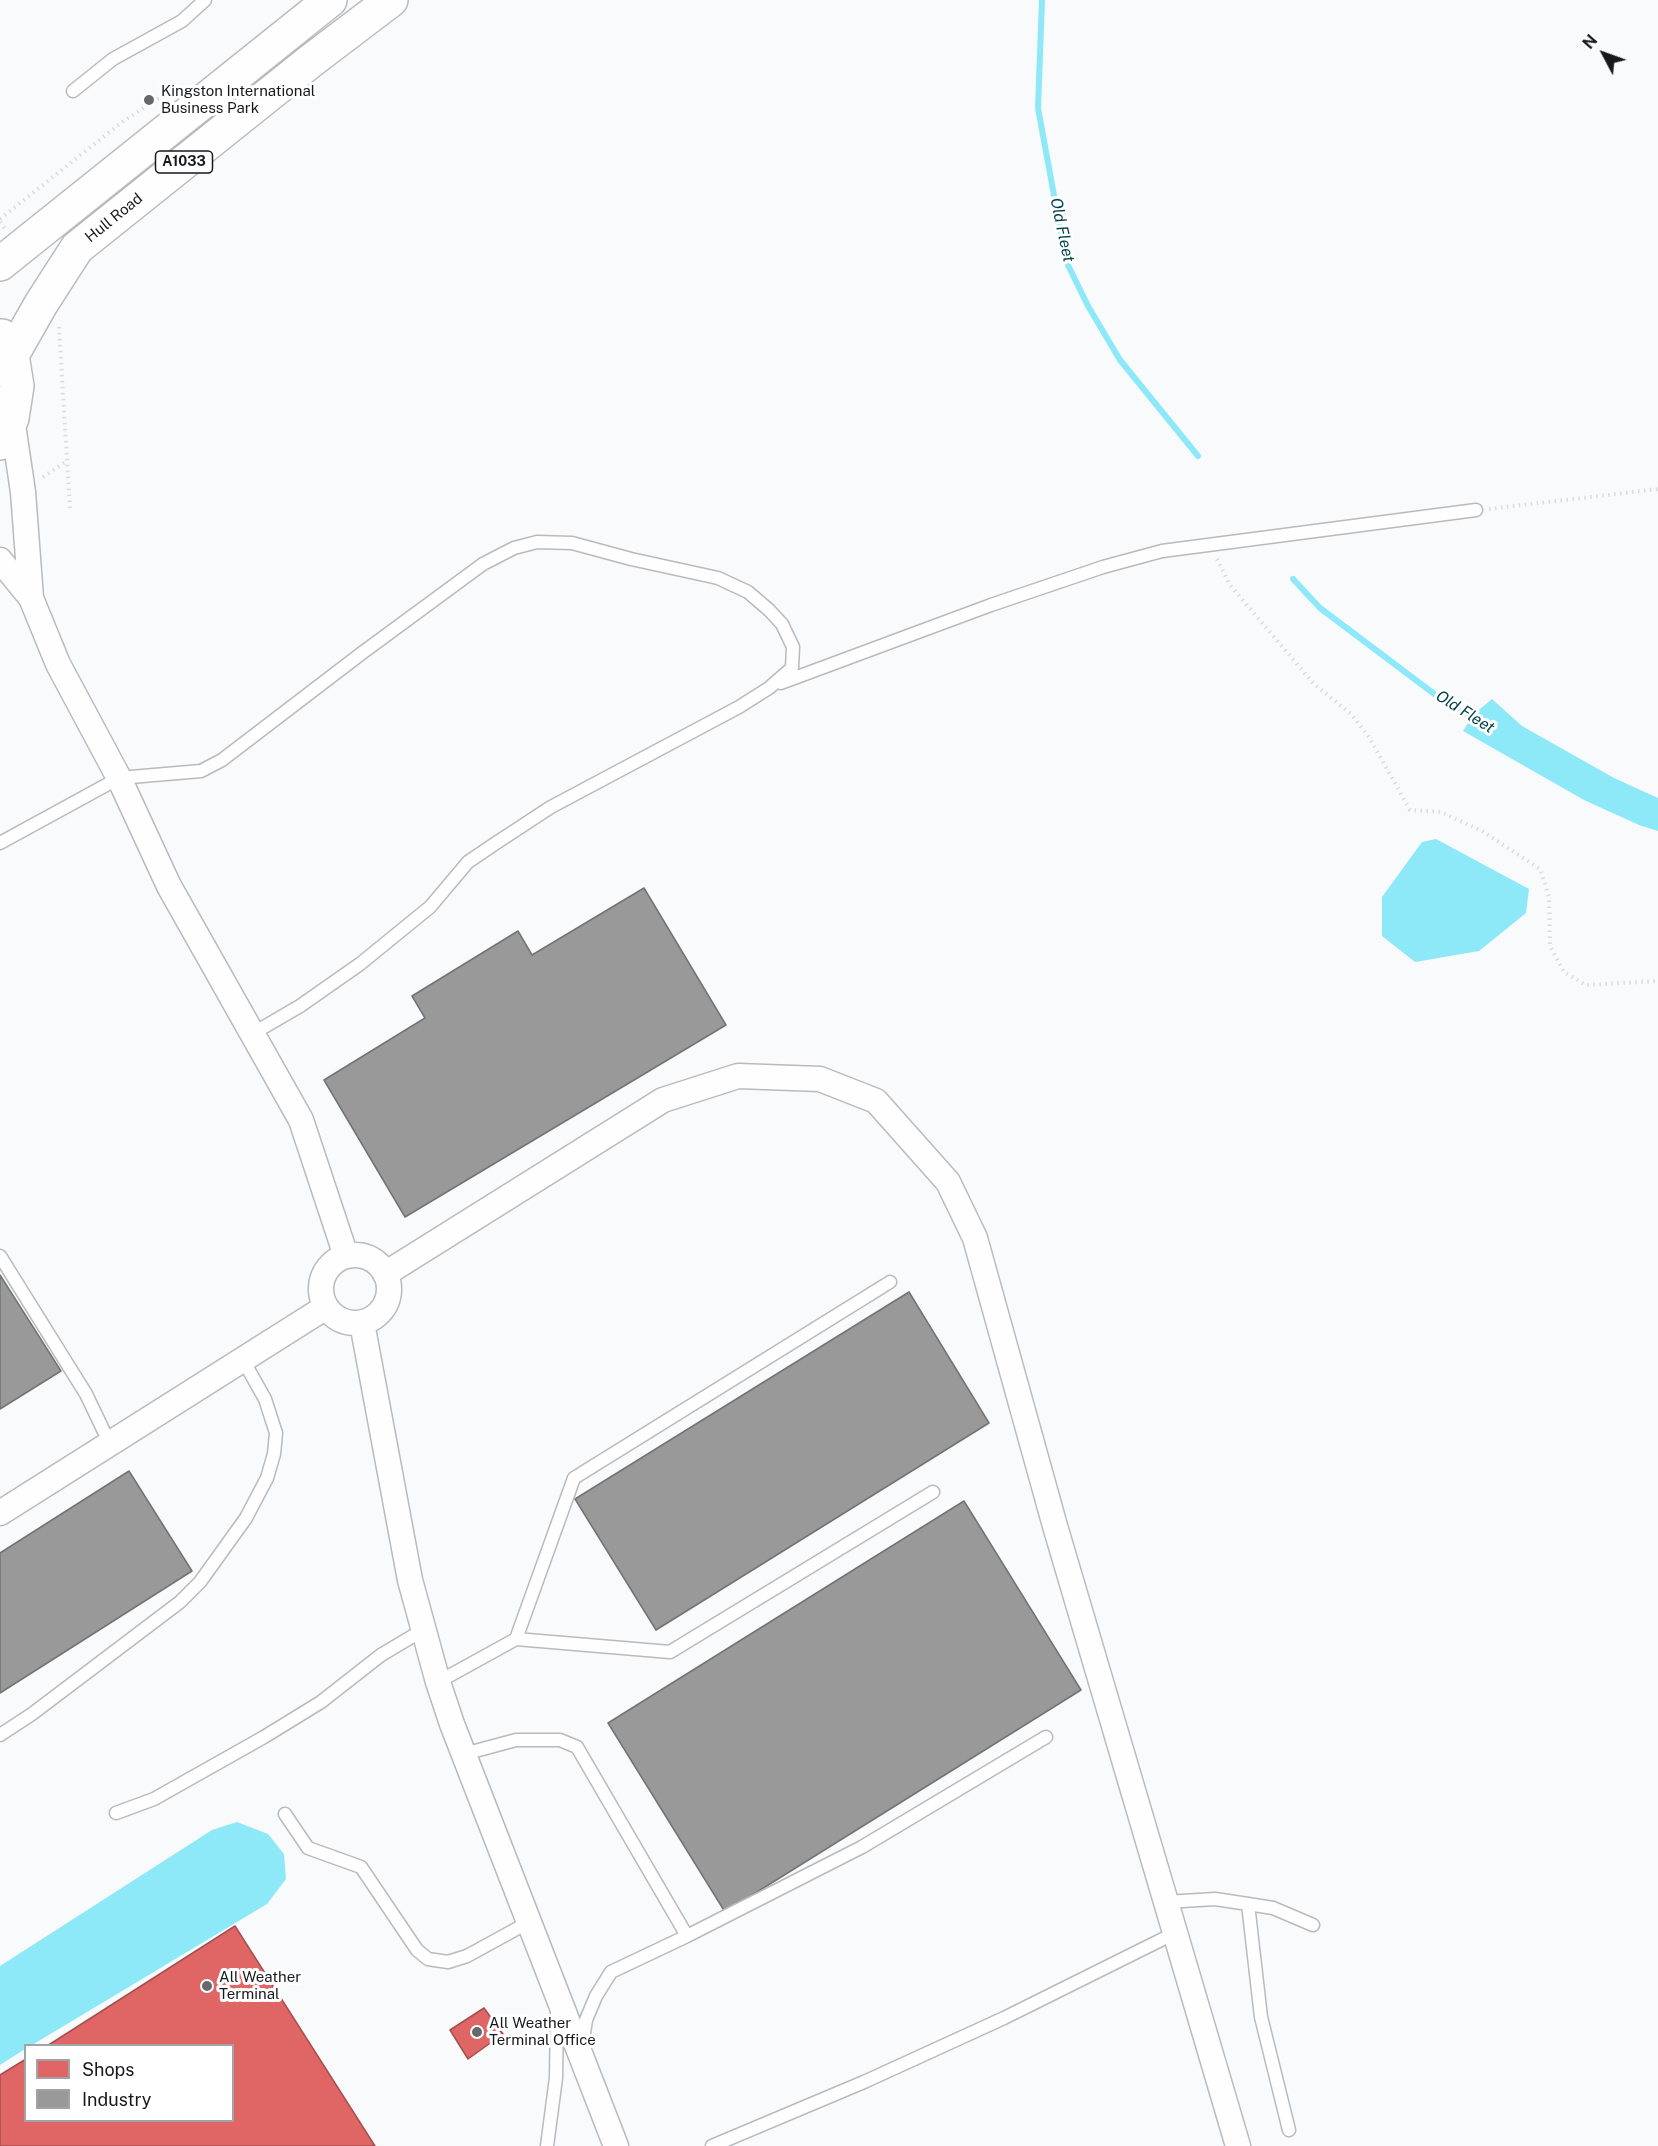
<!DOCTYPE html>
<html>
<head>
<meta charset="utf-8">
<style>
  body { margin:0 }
  #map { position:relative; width:1658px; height:2146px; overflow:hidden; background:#f8fafc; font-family:"Public Sans",sans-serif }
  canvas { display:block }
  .legend { position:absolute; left:24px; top:2044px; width:210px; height:78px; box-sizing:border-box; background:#fff; border:2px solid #a2a3a4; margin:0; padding:8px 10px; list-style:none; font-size:18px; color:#17191c }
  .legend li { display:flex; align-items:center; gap:12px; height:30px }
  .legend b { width:30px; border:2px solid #a2a3a4 }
  .north { position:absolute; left:1574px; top:24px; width:60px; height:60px; -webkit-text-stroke:4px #fff; paint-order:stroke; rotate:311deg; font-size:16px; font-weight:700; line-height:24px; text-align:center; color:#17191c }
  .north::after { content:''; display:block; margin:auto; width:21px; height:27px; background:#17191c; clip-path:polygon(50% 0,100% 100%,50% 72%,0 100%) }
</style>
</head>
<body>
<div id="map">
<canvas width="1658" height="2146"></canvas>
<ul class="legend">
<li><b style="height:16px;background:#e06666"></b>Shops</li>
<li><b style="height:16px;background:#999"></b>Industry</li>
</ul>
<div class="north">N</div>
</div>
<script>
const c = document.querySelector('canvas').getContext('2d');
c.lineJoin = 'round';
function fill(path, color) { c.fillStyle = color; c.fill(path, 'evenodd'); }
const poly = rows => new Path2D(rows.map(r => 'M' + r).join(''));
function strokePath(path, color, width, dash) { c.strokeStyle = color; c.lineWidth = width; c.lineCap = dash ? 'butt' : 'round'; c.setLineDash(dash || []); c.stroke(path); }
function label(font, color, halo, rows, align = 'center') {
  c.font = font + ' "Public Sans",sans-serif'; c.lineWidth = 6; c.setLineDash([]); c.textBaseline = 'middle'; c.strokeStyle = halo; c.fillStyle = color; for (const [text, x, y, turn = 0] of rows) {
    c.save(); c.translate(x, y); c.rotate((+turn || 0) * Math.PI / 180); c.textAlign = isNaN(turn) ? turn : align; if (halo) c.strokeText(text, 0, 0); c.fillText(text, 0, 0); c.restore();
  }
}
const water = poly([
  [1492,699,1522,726,1614,778,1658,798,1658,831,1639,825,1584,800,1463,731,1475,713],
  [1436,839,1529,889,1526,913,1479,951,1415,962,1382,936,1382,897,1422,842],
  [237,1822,268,1834,284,1854,286,1879,267,1904,32,2045,26,2046,25,2049,0,2065,0,1966,212,1830]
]);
const shops = poly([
  [235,1926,375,2146,0,2146,0,2075,26,2059,26,2120,232,2120,232,2046,47,2046,235,1926],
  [484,2008,503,2034,468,2059,450,2030,484,2008]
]);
const industry = poly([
  [644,888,726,1025,405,1217,324,1080,425,1018,412,996,518,931,532,955,644,888],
  [0,1275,61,1371,0,1409,0,1275],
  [909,1292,989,1423,656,1630,575,1499,909,1292],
  [129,1471,192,1571,0,1693,0,1553,129,1471],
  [964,1501,1081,1690,725,1912,608,1723,964,1501]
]);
const stream = poly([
  [1042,0,1038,108,1066,261,1088,306,1120,360,1198,456],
  [1293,579,1320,608,1445,702,1477,720]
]);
const path = poly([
  [0,219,122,122,173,89],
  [0,222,5,229],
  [59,327,70,509],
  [43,477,67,461],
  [1489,509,1658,489],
  [1217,559,1230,585,1313,683,1351,714,1369,737,1410,810,1441,812,1482,831,1540,869,1549,897,1550,946,1564,972,1586,985,1658,981]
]);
const lane = poly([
  [73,91,113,59,182,21,205,0],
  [781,683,991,605,1103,567,1162,551,1476,510],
  [0,843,119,778,201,771,222,760,362,653,483,564,514,548,537,542,572,543,631,559,718,578,748,592,769,610,782,624,793,647,792,668,769,688,739,707,551,807,496,843,468,862,430,907,360,964,300,1006,252,1034],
  [0,1256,86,1394,110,1444],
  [516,1639,670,1652,933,1492],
  [438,1682,516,1639,574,1478,890,1282],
  [0,1735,32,1714,180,1602,200,1582,246,1518,267,1478,274,1454,276,1433,265,1399,243,1360],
  [464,1754,516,1740,560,1740,577,1747,687,1936,862,1847,1046,1737],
  [116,1813,154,1799,264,1737,321,1702,381,1655,423,1630],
  [285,1814,308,1848,361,1867,417,1950,428,1959,448,1962,467,1956,529,1922],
  [1166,1902,1215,1899,1248,1904,1273,1908,1313,1925],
  [1248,1904,1261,2017,1289,2130],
  [582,2046,586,2020,596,1996,611,1972,687,1936],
  [547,2146,556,2078,557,2013],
  [712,2146,864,2082,1004,2018,1175,1933]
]);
const street = poly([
  [12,418,23,492,31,598],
  [0,560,31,598,58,664,119,778,169,886,301,1120,346,1256],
  '321 1289a34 34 0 1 1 68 0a34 34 0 1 1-68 0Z',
  [385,1274,663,1100,738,1076,820,1079,876,1101,948,1182,975,1238,1055,1526,1238,2146],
  [362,1323,410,1580,438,1682,452,1724,616,2146],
  [0,1513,326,1307]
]);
const highway = poly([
  [0,264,330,0],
  [12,355,41,304,77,248,312,60,391,0],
  [0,443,12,418,17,386,12,355,2,336]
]);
const markers = [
  [149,100,6,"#66686a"],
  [207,1986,6,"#66686a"],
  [477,2032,6,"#66686a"]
];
const shields = [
  [184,162,57]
];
const shieldNames = [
  ["A1033",184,162]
];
const poiNames = [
  ["Kingston International",161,91],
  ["Business Park",161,108],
  ["All Weather",219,1977],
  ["Terminal",219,1994],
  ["All Weather",489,2023],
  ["Terminal Office",489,2040]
];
const streetNames = [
  ["Hull Road",114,218,-39]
];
const waterNames = [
  ["Old Fleet",1062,230,78],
  ["Old Fleet",1465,712,32]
];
fill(water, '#8de8f8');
fill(shops, '#e06666');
strokePath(shops, '#a44f50', 1.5);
fill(industry, '#999');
strokePath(industry, '#727374', 1.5);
strokePath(stream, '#8de8f8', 6);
strokePath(lane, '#b9babc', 15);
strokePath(street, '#b9babc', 27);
strokePath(highway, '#b9babc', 36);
strokePath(path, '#dbdbdc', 4, [1.5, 4.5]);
strokePath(lane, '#fefeff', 12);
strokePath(street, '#fefeff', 24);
strokePath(highway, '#fefeff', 33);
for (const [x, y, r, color] of markers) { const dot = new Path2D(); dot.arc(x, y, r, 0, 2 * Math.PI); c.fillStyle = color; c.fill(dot); strokePath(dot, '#fff', 2); }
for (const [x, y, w] of shields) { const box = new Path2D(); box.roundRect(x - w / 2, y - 11, w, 22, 4.5); c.fillStyle = '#fff'; c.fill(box); strokePath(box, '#17191c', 1.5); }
label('bold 14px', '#17191c', null, shieldNames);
label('15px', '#17191c', '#fff', poiNames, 'left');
label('15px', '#17191c', '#fff', streetNames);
label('italic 16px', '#02414a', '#fff', waterNames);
</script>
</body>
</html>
